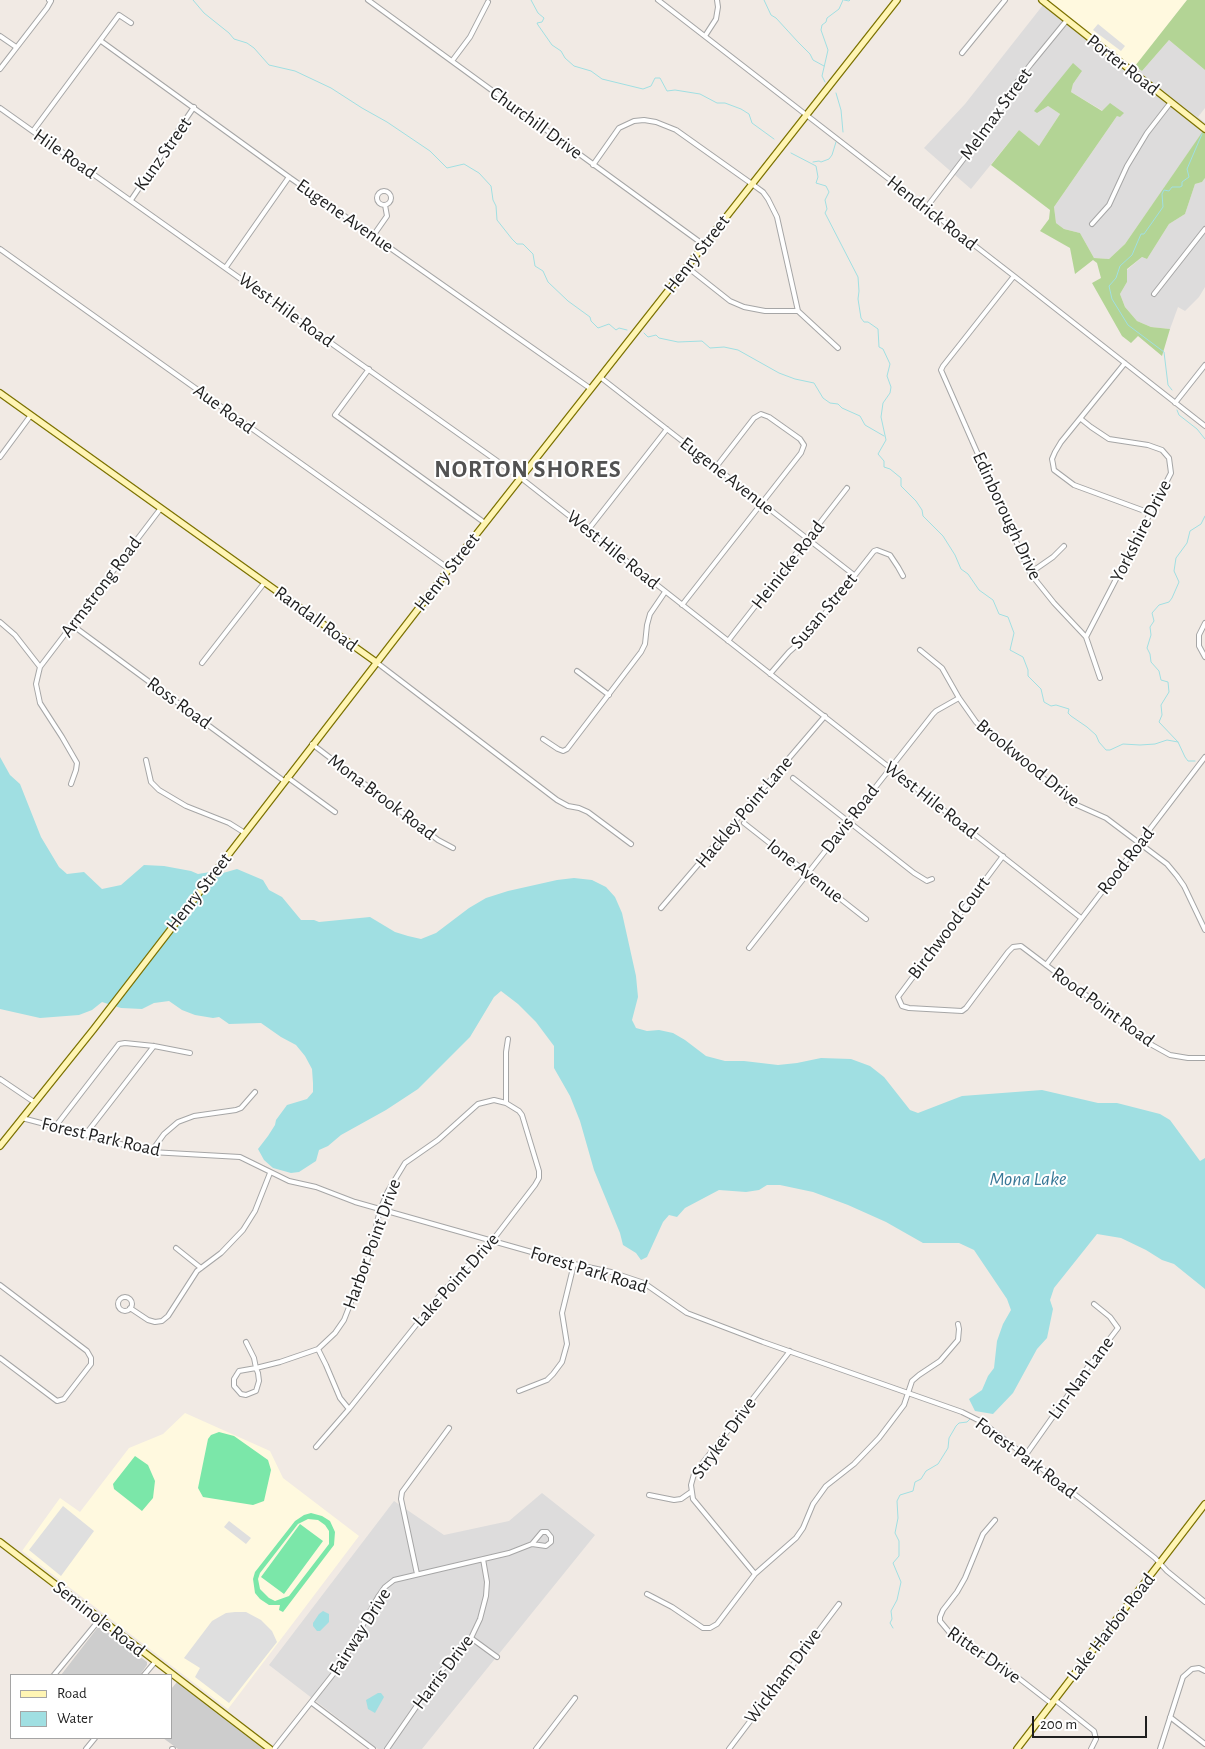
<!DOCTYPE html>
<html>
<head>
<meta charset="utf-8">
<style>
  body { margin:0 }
  #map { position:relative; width:1205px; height:1749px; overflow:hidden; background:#f1eae4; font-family:"Alegreya Sans",sans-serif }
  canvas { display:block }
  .legend { position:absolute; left:10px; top:1674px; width:162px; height:65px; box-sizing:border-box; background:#fff; border:1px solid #a5a5a5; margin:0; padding:6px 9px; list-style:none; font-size:15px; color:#1f1f1f }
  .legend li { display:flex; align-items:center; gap:10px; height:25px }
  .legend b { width:25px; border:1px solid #a5a5a5 }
  .scale { position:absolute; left:1032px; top:1716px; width:115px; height:22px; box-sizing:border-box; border:2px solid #1f1f1f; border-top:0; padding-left:6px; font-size:15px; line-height:18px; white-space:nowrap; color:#1f1f1f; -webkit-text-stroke:4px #fff; paint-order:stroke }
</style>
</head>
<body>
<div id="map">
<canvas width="1205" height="1749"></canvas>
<ul class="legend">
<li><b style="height:6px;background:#fff5b4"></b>Road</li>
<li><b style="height:14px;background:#a0dfe2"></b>Water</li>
</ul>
<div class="scale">200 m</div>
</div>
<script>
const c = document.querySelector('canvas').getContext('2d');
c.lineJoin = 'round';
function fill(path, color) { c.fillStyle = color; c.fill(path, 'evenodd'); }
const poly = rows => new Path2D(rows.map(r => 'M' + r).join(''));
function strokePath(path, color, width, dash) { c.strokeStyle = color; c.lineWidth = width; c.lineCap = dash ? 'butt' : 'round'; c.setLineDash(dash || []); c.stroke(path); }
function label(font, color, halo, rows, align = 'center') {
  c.font = font + ' "Alegreya Sans",sans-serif'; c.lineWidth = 4; c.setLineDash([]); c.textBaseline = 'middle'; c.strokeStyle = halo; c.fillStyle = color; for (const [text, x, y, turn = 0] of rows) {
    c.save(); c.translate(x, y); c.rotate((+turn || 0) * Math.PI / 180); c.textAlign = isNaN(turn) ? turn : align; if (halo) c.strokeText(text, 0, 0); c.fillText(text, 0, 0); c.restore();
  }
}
const residential = poly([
  [1041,0,1133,69,1135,66,1142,71,1169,40,1205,70,1205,108,1198,117,1205,123,1205,129,1125,244,1109,259,1094,258,1080,233,1064,229,1056,223,1054,207,1117,116,1103,111,1071,92,1073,84,1082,71,1037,113,1048,106,1060,114,1039,146,1019,130,971,189,924,148,965,104,1043,5],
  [1205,178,1205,287,1199,297,1185,311,1178,307,1170,329,1151,327,1137,321,1125,307,1120,294,1127,282,1127,270,1142,257,1147,259,1169,224,1185,214,1195,184,1202,182],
  [542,1493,595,1535,422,1749,378,1749,269,1665,394,1501,444,1535,509,1521]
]);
const education = poly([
  [1046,0,1187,0,1133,69],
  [185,1413,270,1451,283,1478,359,1536,228,1709,22,1551,60,1498,80,1512,129,1448,163,1434]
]);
const religious = poly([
  [98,1627,101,1627,147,1662,147,1665,140,1675,61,1675],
  [177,1682,265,1749,178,1749,163,1738,171,1738,171,1689]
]);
const forest = poly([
  [1187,0,1205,0,1205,70,1169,40,1142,71,1135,66],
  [1073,63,1082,71,1073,84,1071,92,1102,111,1110,103,1124,113,1120,117,1117,116,1054,207,1056,223,1064,229,1080,233,1094,258,1109,259,1125,244,1203,131,1205,133,1205,178,1202,182,1195,184,1185,214,1169,224,1147,259,1142,257,1127,269,1127,282,1120,294,1125,307,1137,321,1151,327,1170,329,1162,356,1138,336,1131,343,1122,336,1092,283,1101,278,1097,263,1093,260,1075,274,1070,248,1040,231,1049,219,1050,210,991,165,1019,130,1039,146,1060,114,1048,106,1037,113,1034,111]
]);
const pitch = poly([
  [219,1432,234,1436,268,1460,271,1470,264,1501,253,1505,203,1497,198,1488,208,1439,211,1435],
  [135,1456,148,1465,155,1481,153,1498,142,1511,114,1489,113,1484],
  [311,1513,322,1516,330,1521,335,1532,334,1545,283,1612,279,1610,280,1605,269,1605,260,1599,255,1593,253,1579,255,1572,295,1521,304,1515],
  [308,1519,318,1520,325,1525,329,1531,329,1544,289,1596,275,1601,269,1598,260,1589,258,1579,260,1573,298,1524],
  [300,1524,323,1541,284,1594,261,1577]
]);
const parking = poly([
  [1098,24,1125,46,1121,51,1093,30],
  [63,1506,94,1531,61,1576,29,1550],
  [229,1521,251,1538,246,1544,224,1527],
  [235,1612,246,1612,261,1620,272,1631,277,1642,229,1703,195,1677,200,1668,184,1658,212,1621,226,1613]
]);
const water = poly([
  [0,757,10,775,20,784,41,837,59,867,67,874,84,872,102,889,121,885,144,865,164,866,191,871,198,874,216,871,223,873,237,869,263,880,269,890,282,897,301,920,314,920,319,922,370,917,395,932,408,936,421,939,436,933,469,908,486,898,508,891,557,880,574,878,592,880,606,887,615,897,622,913,636,976,638,997,632,1020,636,1028,647,1031,659,1030,673,1033,685,1040,706,1056,725,1061,744,1061,778,1065,797,1063,821,1058,851,1059,870,1066,884,1077,910,1110,918,1113,962,1096,1042,1090,1098,1103,1117,1103,1160,1114,1170,1120,1200,1161,1205,1158,1205,1289,1174,1264,1162,1260,1146,1250,1121,1238,1097,1234,1054,1288,1050,1300,1053,1309,1047,1338,1037,1349,1013,1393,993,1414,975,1411,969,1399,982,1390,988,1376,994,1368,997,1341,1003,1324,1011,1310,1007,1299,974,1250,959,1243,923,1243,886,1222,848,1205,813,1192,780,1185,767,1185,759,1190,746,1192,719,1190,685,1208,677,1217,669,1215,663,1222,647,1257,641,1260,636,1253,623,1245,620,1233,594,1170,580,1121,570,1096,554,1068,554,1046,536,1022,518,1004,501,991,494,997,470,1037,418,1089,386,1110,341,1135,328,1146,319,1150,316,1161,299,1172,291,1173,273,1168,264,1160,258,1149,268,1136,275,1125,276,1120,287,1105,307,1099,313,1092,313,1083,312,1069,305,1056,296,1045,281,1037,261,1023,229,1024,219,1017,213,1018,195,1015,182,1010,169,1001,154,1003,142,1009,121,1008,102,1002,92,1010,79,1015,40,1018,0,1009],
  [323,1611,329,1614,329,1622,320,1631,317,1631,313,1626,313,1623,319,1614],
  [378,1693,381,1693,384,1697,375,1713,368,1709,366,1700]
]);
const stream = poly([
  [193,0,204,13,229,33,234,39,247,43,254,48,269,65,295,71,331,88,362,108,387,122,430,151,447,168,464,164,479,173,491,186,493,200,496,206,497,220,512,239,517,244,523,244,533,254,535,266,543,271,548,282,568,301,590,317,591,321,598,328,609,324,616,330,619,328,627,330],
  [531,0,538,13,544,18,542,22,537,23,538,25,552,45,561,51,565,58,574,66,591,71,602,79,643,89,651,86,655,78,660,78,667,91,675,90,700,94,717,103,725,103,741,109,749,114,752,123,774,139],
  [764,0,771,15,776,18,798,42,810,54,813,60,824,66],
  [844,0,849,1,850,0],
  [825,82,822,76,828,50,821,30,822,25,826,22,827,18,839,9,843,0],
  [836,93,841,110,843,132],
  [791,153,816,166,818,177,816,183,826,186,829,192,825,200,827,209,825,213,858,277,859,291,858,299,861,318,864,322,868,322,878,329,879,347,883,349,890,364,887,376,891,387,890,393,883,403,881,417,886,440,878,454,884,461,884,467,890,469,901,478,901,486,916,501,922,510,923,516,943,536,955,555,961,569,968,574,979,590,993,600,999,614,1008,617,1014,633,1010,650,1023,657,1028,670,1028,676,1041,689,1044,702,1051,706,1056,705,1069,709,1068,713,1071,716,1087,727,1096,735,1099,742,1106,750,1110,750,1123,744,1140,745,1155,744,1167,740,1178,742],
  [813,162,819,161,821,162,829,159,832,155,836,142],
  [644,333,648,337,656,335,659,338,678,342,702,341,710,348,724,347,738,350,779,373,795,379,814,383,823,398,830,403,838,404,842,408,860,416,865,425,884,436],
  [1172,390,1168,385,1164,352,1128,325,1112,299,1109,286,1116,278,1120,266,1132,255,1141,234,1144,234,1163,207,1162,194,1164,190,1169,191,1172,187,1180,187,1182,186,1182,182,1189,177,1187,169,1202,134],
  [1177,410,1179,415,1197,429,1205,439],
  [1195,761,1188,761,1185,757,1178,742,1159,722,1162,715,1161,705,1169,692,1168,682,1161,680,1159,671,1151,662,1150,654,1147,648,1151,635,1150,627,1154,621,1152,613,1159,605,1169,602,1172,598,1179,582,1174,571,1176,558,1187,543,1190,531,1201,524,1205,516],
  [893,1628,890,1623,892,1619,891,1611,897,1600,901,1582,893,1563,899,1556,899,1541,895,1533,898,1518,897,1501,900,1495,913,1491,915,1482,921,1479,926,1471,938,1464,948,1448,949,1438,956,1426,959,1423,967,1422,970,1419]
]);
const street = poly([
  [368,0,704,245],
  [658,0,1014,276,1205,426],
  [0,36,16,47],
  [705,36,716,19,718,7,717,0],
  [101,41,289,177,591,389],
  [962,53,1005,0],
  [452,61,470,37,488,2],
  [0,69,47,8,51,1,49,0],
  [0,108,521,478,1081,918],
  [33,131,119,15,131,23],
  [593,165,619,128,634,121,644,120,656,122,676,130,752,184,763,192,768,199,777,217,798,311,838,348],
  '377 198a7 7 0 1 1 14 0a7 7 0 1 1-14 0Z',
  [131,200,194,107],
  [926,208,998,114,1011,90,1031,64,1067,20],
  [1092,224,1109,205,1127,166,1147,133,1171,102],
  [373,236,387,216,385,205],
  [0,249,449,569],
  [226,267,289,177],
  [687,267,730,301,744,307,765,311,798,311],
  [1014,276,943,366,941,370,1030,573,1054,603,1086,637,1100,678],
  [1154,294,1205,229],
  [1125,363,1061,442,1055,452,1052,459,1053,464,1054,470,1074,485,1150,513],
  [369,369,335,415,485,523],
  [600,377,854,575],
  [1175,403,1205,365],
  [1081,419,1091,427,1109,439,1148,445,1162,450,1169,458,1171,473,1086,637],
  [0,457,31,415],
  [588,530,667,429],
  [1030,573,1053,557,1064,546],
  [682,605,801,453,804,445,800,439,769,417,761,414,754,418,716,467],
  [0,622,15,635,40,667,36,684,40,703,62,737,77,763,76,770,71,784],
  [1205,623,1199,635,1199,646,1205,657],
  [72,625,284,781],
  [728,641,847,488],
  [920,650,942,668,959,698,976,722,987,732,1023,760,1070,802,1106,818,1167,864,1177,876,1184,886,1205,930],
  [376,662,557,800,568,806,579,808,588,812,631,844],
  [202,663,265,582],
  [40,667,161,508],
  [577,671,609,695],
  [770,674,789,652,807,636,874,551,877,550,890,555,898,567,903,576],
  [543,739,558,749,563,751,567,749,641,652,645,644,647,625,650,614,665,592],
  [312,744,438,840,453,848],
  [146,760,151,782,159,790,186,806,229,823,245,833],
  [287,777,335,812],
  [793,778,914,873,927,881,932,879],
  [744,823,866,919],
  [1003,856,898,997,902,1006,909,1008,962,1011,966,1008,1008,952,1013,947,1021,946,1152,1045,1170,1055,1188,1058,1205,1058],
  [661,908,825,716],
  [749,948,933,714,936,711,959,698],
  [1046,965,1205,757],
  [0,1079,34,1102],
  [506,1103,506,1052,508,1039],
  [22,1118,151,1152,240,1157,289,1181,316,1187,355,1202,574,1264,611,1272,644,1283,687,1313,763,1342,962,1412,982,1422,1091,1507,1155,1558,1167,1571,1205,1602],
  [55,1127,119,1044,125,1043,154,1046,190,1053],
  [85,1135,154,1046],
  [151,1152,164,1134,178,1122,194,1116,236,1110,241,1108,255,1092],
  [176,1248,201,1268],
  [0,1285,87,1351,91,1358,91,1364,64,1399,57,1401,0,1358],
  '118 1304a7 7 0 1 1 14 0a7 7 0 1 1-14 0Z',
  [130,1308,148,1320,155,1322,162,1321,168,1316,197,1271,221,1253,243,1230,255,1211,270,1173],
  [246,1342,254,1358,256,1368,258,1373,259,1381,256,1391,246,1395,241,1394,234,1386,234,1379,239,1371,256,1368,280,1362,318,1349,335,1333,344,1320,369,1256,380,1210,388,1191,405,1163,438,1140,478,1104,494,1100,506,1103,519,1111,522,1115,539,1171,539,1178,535,1185,492,1241,444,1290,349,1409,316,1447],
  [318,1349,326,1365,340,1398,349,1409],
  [519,1391,547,1380,553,1374,562,1362,567,1344,562,1313,574,1264],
  [1025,1456,1088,1367,1118,1328,1110,1317,1094,1304],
  [649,1495,674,1500,681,1499,691,1492],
  [995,1520,983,1534,965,1578,957,1592,943,1610,940,1617,940,1621,950,1633,969,1647,1003,1666,1052,1704],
  [417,1574,401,1499,402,1492,449,1428],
  [755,1574,693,1499,691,1485,694,1474,790,1351],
  [647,1594,672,1607,703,1628,710,1628,717,1624,755,1574,796,1538,803,1528,813,1504,826,1486,854,1464,879,1438,904,1405,912,1381,919,1375,940,1361,958,1340,959,1329,958,1324],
  [471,1638,497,1657],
  [54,1675,100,1619],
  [144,1675,155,1662],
  [1055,1700,1094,1731,1096,1739,1091,1749],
  [312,1703,373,1749],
  [1170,1717,1205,1744],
  [86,1749,95,1738],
  [172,1749,173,1749],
  [274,1749,342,1663,378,1597,385,1587,394,1580,509,1553,532,1544,546,1546,551,1542,551,1537,547,1532,542,1532,532,1544],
  [387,1749,441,1671,471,1638,480,1619,486,1596,487,1582,483,1559],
  [536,1749,575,1698],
  [729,1749,839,1604],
  [1160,1749,1183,1677,1192,1669,1199,1668,1205,1671]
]);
const secondary = poly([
  [1042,0,1205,129],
  [0,393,376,662],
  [0,1146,93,1030,449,569,897,0],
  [0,1542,270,1749],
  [1017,1749,1205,1504]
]);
const streetNames = [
  ["Porter Road",1123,65,38],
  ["Melmax Street",996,114,-54],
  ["Churchill Drive",536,123,36],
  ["Hile Road",65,154,35],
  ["Kunz Street",163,154,-55],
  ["Hendrick Road",932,213,38],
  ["Eugene Avenue",345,216,35],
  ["Henry Street",697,254,-52],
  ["West Hile Road",286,310,36],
  ["Aue Road",224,409,36],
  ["Eugene Avenue",727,476,38],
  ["Edinborough Drive",1007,516,65],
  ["Yorkshire Drive",1141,531,-63],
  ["West Hile Road",613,550,39],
  ["Heinicke Road",788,565,-52],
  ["Henry Street",447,572,-52],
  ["Armstrong Road",101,587,-53],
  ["Susan Street",824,611,-50],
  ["Randall Road",316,619,36],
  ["Ross Road",179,703,36],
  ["Brookwood Drive",1028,763,39],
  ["Mona Brook Road",382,797,37],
  ["West Hile Road",931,800,38],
  ["Hackley Point Lane",744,812,-50],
  ["Davis Road",850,819,-52],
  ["Rood Road",1126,861,-52],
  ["Ione Avenue",805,871,38],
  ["Henry Street",199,892,-52],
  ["Birchwood Court",949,928,-53],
  ["Rood Point Road",1103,1007,36],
  ["Forest Park Road",101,1137,13],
  ["Harbor Point Drive",372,1244,-70],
  ["Forest Park Road",589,1270,17],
  ["Lake Point Drive",456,1280,-48],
  ["Lin-Nan Lane",1081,1378,-54],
  ["Stryker Drive",724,1438,-54],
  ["Forest Park Road",1026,1458,37],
  ["Seminole Road",99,1619,38],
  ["Lake Harbor Road",1111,1627,-52],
  ["Fairway Drive",360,1632,-58],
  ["Ritter Drive",984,1655,35],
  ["Harris Drive",443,1672,-53],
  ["Wickham Drive",783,1676,-53]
];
const waterNames = [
  ["Mona Lake",1028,1179]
];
const districtNames = [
  ["NORTON SHORES",528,470]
];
fill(residential, '#dddcdc');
fill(education, '#fff9df');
fill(religious, '#cdcdcd');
fill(forest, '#b3d495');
fill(pitch, '#7be7a9');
fill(parking, '#dfdfdf');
fill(water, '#a0dfe2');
strokePath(stream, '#a0dfe2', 1);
strokePath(street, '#a6a6a6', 6);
strokePath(secondary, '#7c7200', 8);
strokePath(street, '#fff', 4);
strokePath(secondary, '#fff5b4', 5.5);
label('19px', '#1f1f1f', '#fff', streetNames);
label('italic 20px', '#387897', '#fff', waterNames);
c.letterSpacing = '1px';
label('bold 24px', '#525252', '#fff', districtNames);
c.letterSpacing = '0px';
</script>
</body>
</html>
